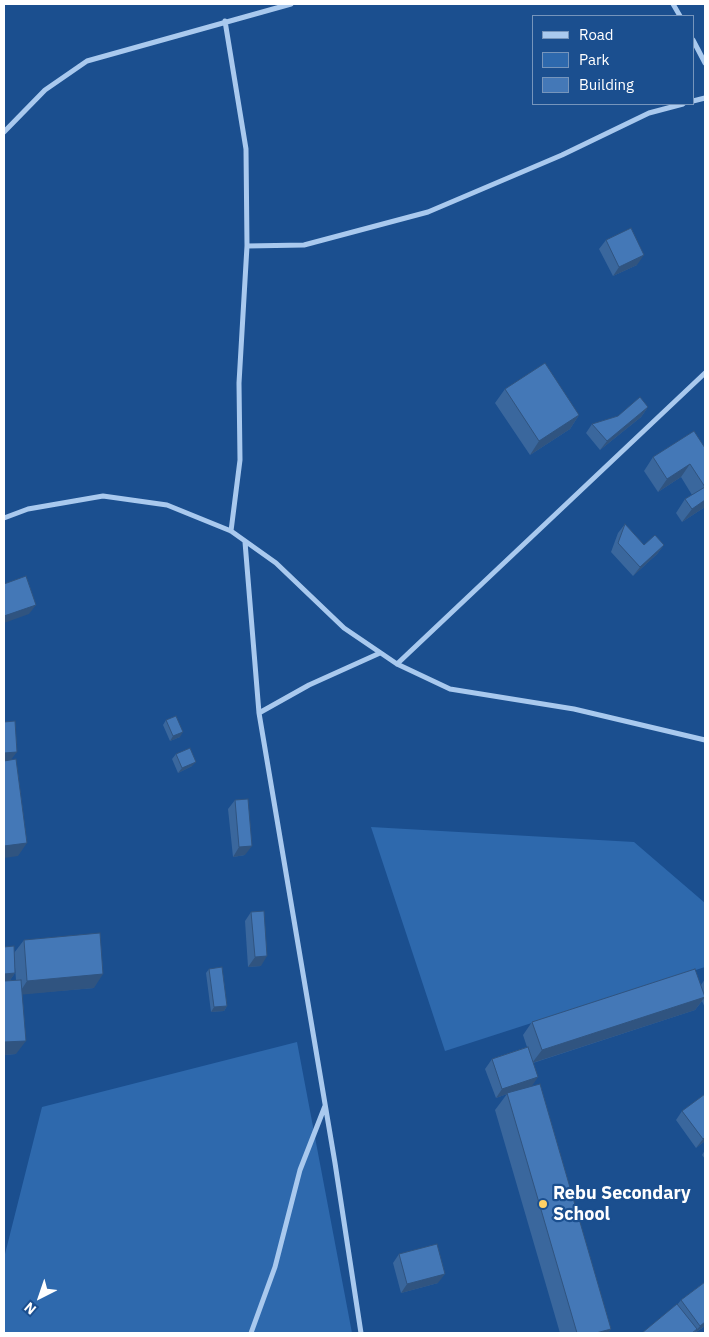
<!DOCTYPE html>
<html>
<head>
<meta charset="utf-8">
<style>
  body { margin:0 }
  #map { position:relative; width:709px; height:1337px; overflow:hidden; background:#1b4f8f; font-family:"IBM Plex Sans",sans-serif }
  canvas { display:block }
  .frame { position:absolute; inset:0; border:5px solid #fff; pointer-events:none }
  .legend { position:absolute; left:532px; top:15px; width:162px; height:90px; box-sizing:border-box; background:#1b4f8f; border:1px solid #7695bc; margin:0; padding:6px 9px; list-style:none; font-size:15px; color:#fff }
  .legend li { display:flex; align-items:center; gap:10px; height:25px }
  .legend b { width:25px; border:1px solid #7695bc }
  .north { position:absolute; left:15px; top:1272px; width:50px; height:50px; -webkit-text-stroke:4px #1b4f8f; paint-order:stroke; rotate:221deg; font-size:14px; font-weight:700; line-height:20px; text-align:center; color:#fff }
  .north::after { content:''; display:block; margin:auto; width:18px; height:22px; background:#fff; clip-path:polygon(50% 0,100% 100%,50% 72%,0 100%) }
</style>
</head>
<body>
<div id="map">
<canvas width="709" height="1337"></canvas>
<div class="frame"></div>
<ul class="legend">
<li><b style="height:6px;background:#a9c9ee"></b>Road</li>
<li><b style="height:14px;background:#2e69ad"></b>Park</li>
<li><b style="height:14px;background:#4478b7"></b>Building</li>
</ul>
<div class="north">N</div>
</div>
<script>
const c = document.querySelector('canvas').getContext('2d');
c.lineJoin = 'round';
function fill(path, color) { c.fillStyle = color; c.fill(path, 'evenodd'); }
const poly = rows => new Path2D(rows.map(r => 'M' + r).join(''));
function strokePath(path, color, width, dash) { c.strokeStyle = color; c.lineWidth = width; c.lineCap = dash ? 'butt' : 'round'; c.setLineDash(dash || []); c.stroke(path); }
function label(font, color, halo, rows, align = 'center') {
  c.font = font + ' "IBM Plex Sans",sans-serif'; c.lineWidth = 4.5; c.setLineDash([]); c.textBaseline = 'middle'; c.strokeStyle = halo; c.fillStyle = color; for (const [text, x, y, turn = 0] of rows) {
    c.save(); c.translate(x, y); c.rotate((+turn || 0) * Math.PI / 180); c.textAlign = isNaN(turn) ? turn : align; if (halo) c.strokeText(text, 0, 0); c.fillText(text, 0, 0); c.restore();
  }
}
const green = poly([
  [371,827,634,842,705,903,705,967,445,1051],
  [297,1042,352,1333,4,1333,4,1258,42,1107]
]);
const minor = poly([
  [673,4,680,16],
  [225,21,246,149,247,246,239,383,240,460,231,531],
  [693,40,705,63],
  [693,101,705,98],
  [4,132,45,90,87,61,291,4],
  [247,246,304,245,428,212,562,155,649,113,683,104],
  [4,518,28,509,103,496,167,505,231,531,276,563,344,628,397,664,450,689,574,709,705,740],
  [245,542,259,713,335,1163,361,1333],
  [397,664,705,373],
  [259,713,309,685,380,653],
  [251,1333,275,1267,300,1170,325,1106]
]);
const wall = poly([
  [606,240,637,265,613,276,599,249],
  [505,389,579,415,570,429,530,455,495,403],
  [648,407,641,417,600,450,586,433,592,424],
  [705,448,705,507,682,522,676,513,685,499,692,495,681,477,658,492,644,471,653,457],
  [625,524,644,545,664,545,657,554,633,576,611,552,618,533],
  [166,720,180,737,170,741,163,725],
  [176,754,192,766,178,773,172,759],
  [235,800,245,855,233,857,228,809],
  [251,912,261,966,248,967,245,921],
  [24,940,94,988,22,994,16,1054,4,1055,4,947,14,953],
  [14,954,16,980,10,980,15,973],
  [209,969,227,1006,224,1011,211,1012,206,973],
  [705,979,705,1008,702,1001,695,1010,533,1063,532,1086,524,1088,611,1329,608,1333,560,1333,495,1110,507,1094,496,1098,485,1069,492,1059,527,1047,523,1035,532,1022,701,985],
  [682,1111,705,1141,696,1148,676,1120],
  [705,1150,705,1159,702,1155],
  [399,1254,438,1283,401,1293,393,1263],
  [705,1282,705,1326,695,1333,642,1333,677,1305,681,1300]
]);
const shadedWall = poly([
  [644,255,637,265,613,276,619,267],
  [648,407,641,417,600,450,607,441],
  [579,415,570,429,530,455,539,441],
  [690,464,681,477,658,492,667,479],
  [705,500,705,507,682,522,692,509],
  [664,545,657,554,633,576,640,567],
  [36,605,29,614,4,623,4,616],
  [183,732,180,737,170,741,173,736],
  [17,752,7,765,4,766,4,753],
  [196,762,192,766,178,773,182,768],
  [27,843,18,856,4,858,4,846],
  [252,846,245,855,233,857,239,847],
  [267,956,261,966,248,967,255,957],
  [15,973,6,986,4,987,4,974],
  [103,974,94,988,18,995,27,981],
  [705,997,695,1010,532,1063,542,1050],
  [227,1006,224,1011,211,1012,214,1007],
  [26,1041,16,1054,4,1055,4,1042],
  [538,1077,532,1086,508,1094,507,1093,507,1094,496,1098,502,1089],
  [705,1137,705,1141,696,1148,703,1139],
  [445,1274,438,1283,401,1293,407,1284],
  [705,1322,705,1326,694,1333,700,1326],
  [611,1329,608,1333,596,1333]
]);
const building = poly([
  [631,228,644,255,619,267,606,240,631,228],
  [545,363,579,415,539,441,505,389,545,363],
  [640,397,648,407,607,441,592,424,618,416,640,397],
  [694,431,705,448,705,500,692,509,685,499,705,487,690,464,667,479,653,457,694,431],
  [625,524,644,545,655,535,664,545,640,567,618,543,625,524],
  [26,576,36,605,4,616,4,584,26,576],
  [176,716,183,732,173,736,166,720,176,716],
  [15,721,17,752,4,753,4,722,15,721],
  [190,748,196,762,182,768,176,754,190,748],
  [16,759,27,843,4,846,4,761,16,759],
  [248,799,252,846,239,847,235,800,248,799],
  [264,911,267,956,255,957,251,912,264,911],
  [100,933,103,974,27,981,24,940,100,933],
  [14,946,15,973,4,974,4,947,14,946],
  [222,967,227,1006,214,1007,209,969,222,967],
  [695,969,705,997,542,1050,532,1022,695,969],
  [21,980,26,1041,4,1042,4,981,21,980],
  [528,1047,538,1077,502,1089,492,1059,528,1047],
  [540,1084,611,1329,596,1333,577,1333,507,1093,540,1084],
  [705,1094,705,1137,703,1139,682,1111,705,1094],
  [437,1244,445,1274,407,1284,399,1254,437,1244],
  [705,1282,705,1322,700,1326,681,1300,705,1282],
  [677,1304,697,1329,692,1333,642,1333,677,1304]
]);
const markers = [
  [543,1204,5,"#ffd166"]
];
const poiNames = [
  ["Rebu Secondary",553,1194],
  ["School",553,1215]
];
fill(green, '#2e69ad');
strokePath(minor, '#a9c9ee', 5);
fill(wall, '#3a679d');
fill(shadedWall, '#305480');
fill(building, '#4478b7');
strokePath(building, '#305480', 1);
for (const [x, y, r, color] of markers) { const dot = new Path2D(); dot.arc(x, y, r, 0, 2 * Math.PI); c.fillStyle = color; c.fill(dot); strokePath(dot, '#1b4f8f', 2); }
label('bold 18px', '#fff', '#1b4f8f', poiNames, 'left');
</script>
</body>
</html>
